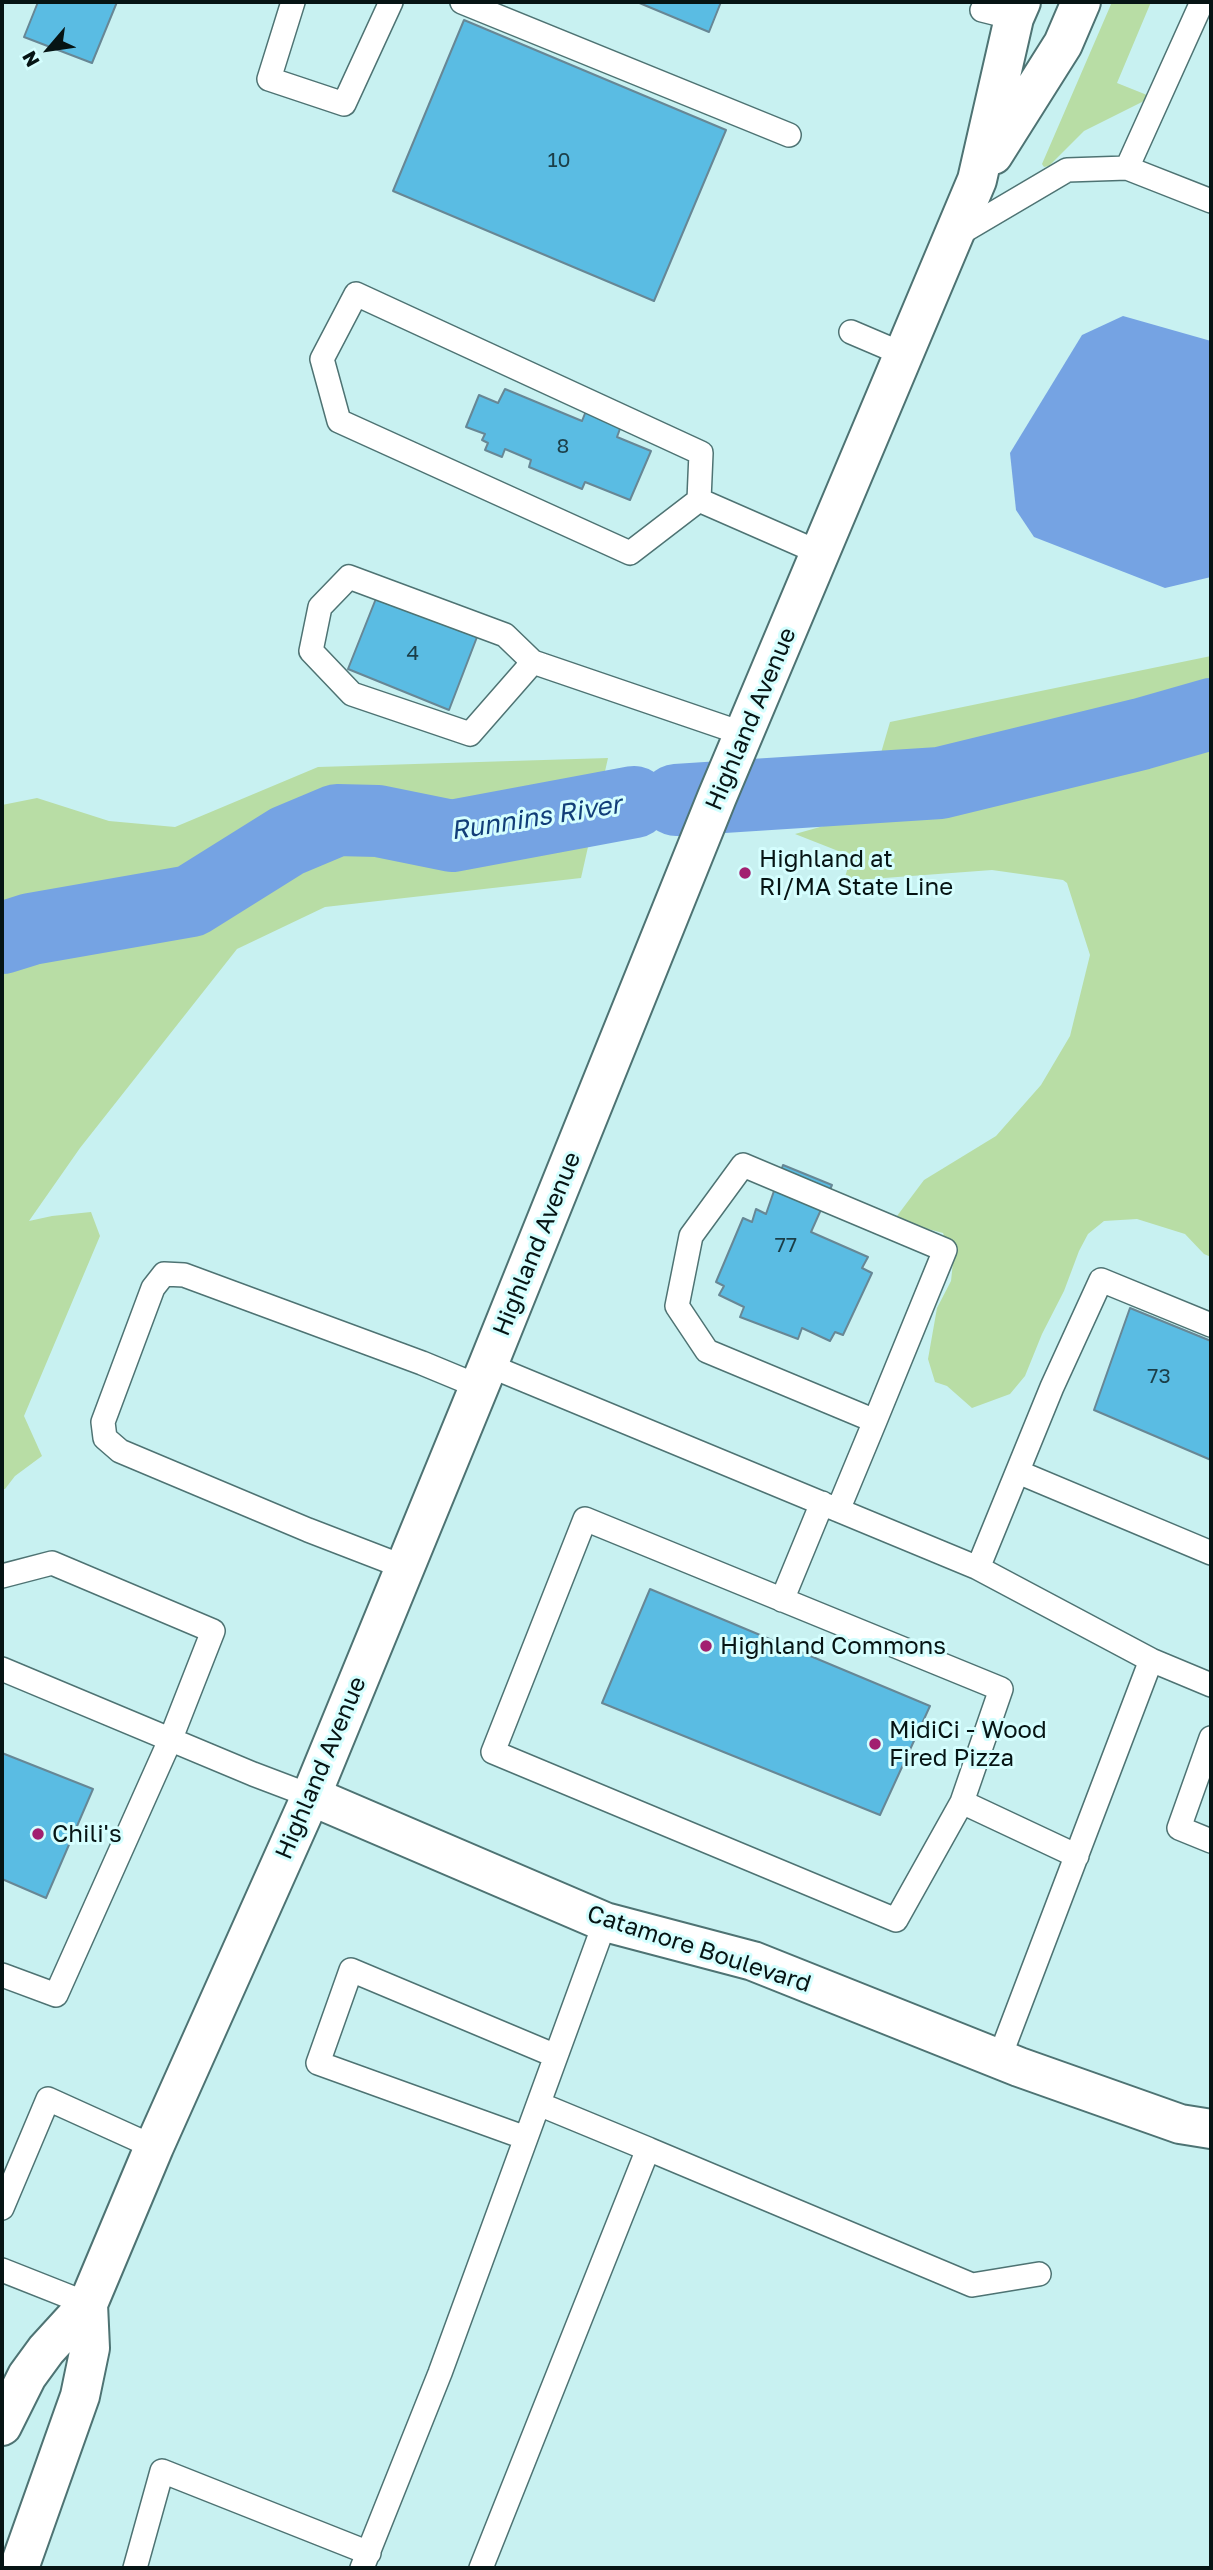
<!DOCTYPE html>
<html>
<head>
<meta charset="utf-8">
<style>
  body { margin:0 }
  #map { position:relative; width:1213px; height:2570px; overflow:hidden; background:#c8f1f1; font-family:"Golos Text",sans-serif }
  canvas { display:block }
  .frame { position:absolute; inset:0; border:4px solid #061414; pointer-events:none }
  .north { position:absolute; left:14px; top:14px; width:70px; height:70px; -webkit-text-stroke:5px #d5fefe; paint-order:stroke; rotate:241deg; font-size:19px; font-weight:700; line-height:28px; text-align:center; color:#061414 }
  .north::after { content:''; display:block; margin:auto; width:24px; height:32px; background:#061414; clip-path:polygon(50% 0,100% 100%,50% 72%,0 100%) }
</style>
</head>
<body>
<div id="map">
<canvas width="1213" height="2570"></canvas>
<div class="frame"></div>
<div class="north">N</div>
</div>
<script>
const c = document.querySelector('canvas').getContext('2d');
c.lineJoin = 'round';
function fill(path, color) { c.fillStyle = color; c.fill(path, 'evenodd'); }
const poly = rows => new Path2D(rows.map(r => 'M' + r).join(''));
function strokePath(path, color, width, dash) { c.strokeStyle = color; c.lineWidth = width; c.lineCap = dash ? 'butt' : 'round'; c.setLineDash(dash || []); c.stroke(path); }
function label(font, color, halo, rows, align = 'center') {
  c.font = font + ' "Golos Text",sans-serif'; c.lineWidth = 6; c.setLineDash([]); c.textBaseline = 'middle'; c.strokeStyle = halo; c.fillStyle = color; for (const [text, x, y, turn = 0] of rows) {
    c.save(); c.translate(x, y); c.rotate((+turn || 0) * Math.PI / 180); c.textAlign = isNaN(turn) ? turn : align; if (halo) c.strokeText(text, 0, 0); c.fillText(text, 0, 0); c.restore();
  }
}
const green = poly([
  [1112,2,1151,2,1117,83,1147,95,1148,99,1084,131,1049,166,1044,167,1042,164],
  [1211,656,1211,1257,1204,1254,1185,1234,1137,1219,1104,1221,1088,1234,1079,1251,1064,1291,1042,1334,1025,1376,1010,1394,972,1408,947,1386,935,1382,928,1359,937,1308,951,1281,953,1262,943,1233,913,1225,897,1216,924,1180,996,1136,1041,1085,1070,1036,1090,955,1067,883,1063,880,992,870,844,881,851,856,795,834,863,815,890,722],
  [608,758,581,878,325,907,237,949,80,1148,29,1221,52,1216,91,1212,100,1236,24,1416,42,1456,15,1476,5,1489,2,1489,2,805,37,798,109,821,175,827,318,767]
]);
const water = poly([
  [1123,316,1211,341,1211,577,1165,588,1034,537,1016,510,1010,453,1082,335]
]);
const river = poly([
  [676,800,940,783,1141,734,1211,714],
  [2,938,31,929,191,901,287,841,337,820,378,821,452,836,634,802]
]);
const building = poly([
  [38,2,117,2,92,63,24,37,38,2],
  [637,2,721,2,709,32,637,2],
  [464,20,726,130,654,301,393,191,464,20],
  [505,389,582,421,586,411,621,426,617,437,651,451,630,500,585,482,582,489,529,467,531,460,505,449,502,457,485,450,488,443,482,440,485,434,466,427,479,395,498,403,505,389],
  [377,596,477,637,449,710,348,669,377,596],
  [783,1165,832,1185,811,1232,868,1257,862,1268,872,1273,843,1335,835,1332,830,1341,802,1328,798,1339,740,1317,744,1307,719,1295,724,1286,716,1282,743,1218,752,1222,756,1209,766,1214,783,1165],
  [1130,1308,1211,1341,1211,1460,1094,1410,1130,1308],
  [650,1589,930,1706,880,1815,602,1703,650,1589],
  [2,1753,93,1789,46,1898,2,1879,2,1753]
]);
const lane = poly([
  [293,2,269,79,344,104,391,2],
  [462,2,789,135],
  [982,10,1014,18],
  [1127,168,1202,2],
  [955,236,1067,170,1127,168,1211,201],
  [851,332,905,355],
  [699,500,630,553,339,421,322,359,356,294,701,453,699,500,820,553],
  [533,662,470,734,352,694,311,651,320,607,349,577,505,635,533,662,744,734],
  [1211,1325,1101,1280,1052,1387,978,1568,1151,1660,1211,1685],
  [488,1365,978,1568],
  [1018,1472,1211,1553],
  [838,1510,875,1421,945,1250,743,1165,691,1236,677,1306,707,1351,875,1421],
  [404,1567,308,1530,120,1451,105,1438,103,1422,153,1288,164,1274,184,1275,422,1363,480,1387],
  [2,1576,52,1563,213,1631,171,1738,56,1995,2,1975],
  [782,1600,822,1503],
  [2,1669,253,1774,311,1796],
  [1211,1738,1179,1828,1211,1841],
  [962,1802,896,1920,493,1752,585,1519,1001,1689,962,1802,1077,1856],
  [999,2059,1151,1660],
  [526,2138,318,2063,351,1970,556,2056],
  [648,2149,972,2285,1039,2274],
  [2,2208,48,2099,154,2147],
  [2,2270,88,2304],
  [135,2568,162,2471,369,2553],
  [362,2568,440,2373,605,1922],
  [481,2568,648,2149,539,2104]
]);
const street = poly([
  [311,1796,605,1922,753,1961,1019,2067,1180,2124,1211,2129]
]);
const secondary = poly([
  [993,155,1063,44,1081,2],
  [2,2426,27,2376,46,2350,88,2304,154,2147,311,1796,488,1365,717,797,977,180,1014,18,1021,2],
  [19,2568,80,2396,90,2348,88,2304]
]);
const markers = [
  [745,873,7,"#a22070"],
  [706,1646,7,"#a22070"],
  [875,1744,7,"#a22070"],
  [38,1834,7,"#a22070"]
];
const numberNames = [
  ["10",559,160],
  ["8",563,446],
  ["4",413,653],
  ["77",786,1245],
  ["73",1159,1376]
];
const streetNames = [
  ["Highland Avenue",751,719,-67],
  ["Highland Avenue",537,1244,-68],
  ["Highland Avenue",321,1768,-67],
  ["Catamore Boulevard",699,1949,18]
];
const poiNames = [
  ["Highland at",759,859],
  ["RI/MA State Line",759,887],
  ["Highland Commons",720,1646],
  ["MidiCi - Wood",889,1730],
  ["Fired Pizza",889,1758],
  ["Chili's",52,1834]
];
const waterNames = [
  ["Runnins River",536,818,-9]
];
fill(green, '#b8dda5');
fill(water, '#75a3e3');
strokePath(river, '#75a3e3', 72);
fill(building, '#5abce3');
strokePath(building, '#678795', 2);
strokePath(lane, '#4e7373', 26);
strokePath(street, '#4e7373', 42);
strokePath(secondary, '#4e7373', 42);
strokePath(lane, '#fff', 23);
strokePath(street, '#fff', 38);
strokePath(secondary, '#fff', 38);
for (const [x, y, r, color] of markers) { const dot = new Path2D(); dot.arc(x, y, r, 0, 2 * Math.PI); c.fillStyle = color; c.fill(dot); strokePath(dot, '#d5fefe', 2.5); }
label('21px', '#1b3e48', null, numberNames);
label('24px', '#061414', '#d5fefe', streetNames);
label('24px', '#061414', '#d5fefe', poiNames, 'left');
label('italic 26px', '#123e78', '#d5fefe', waterNames);
</script>
</body>
</html>
